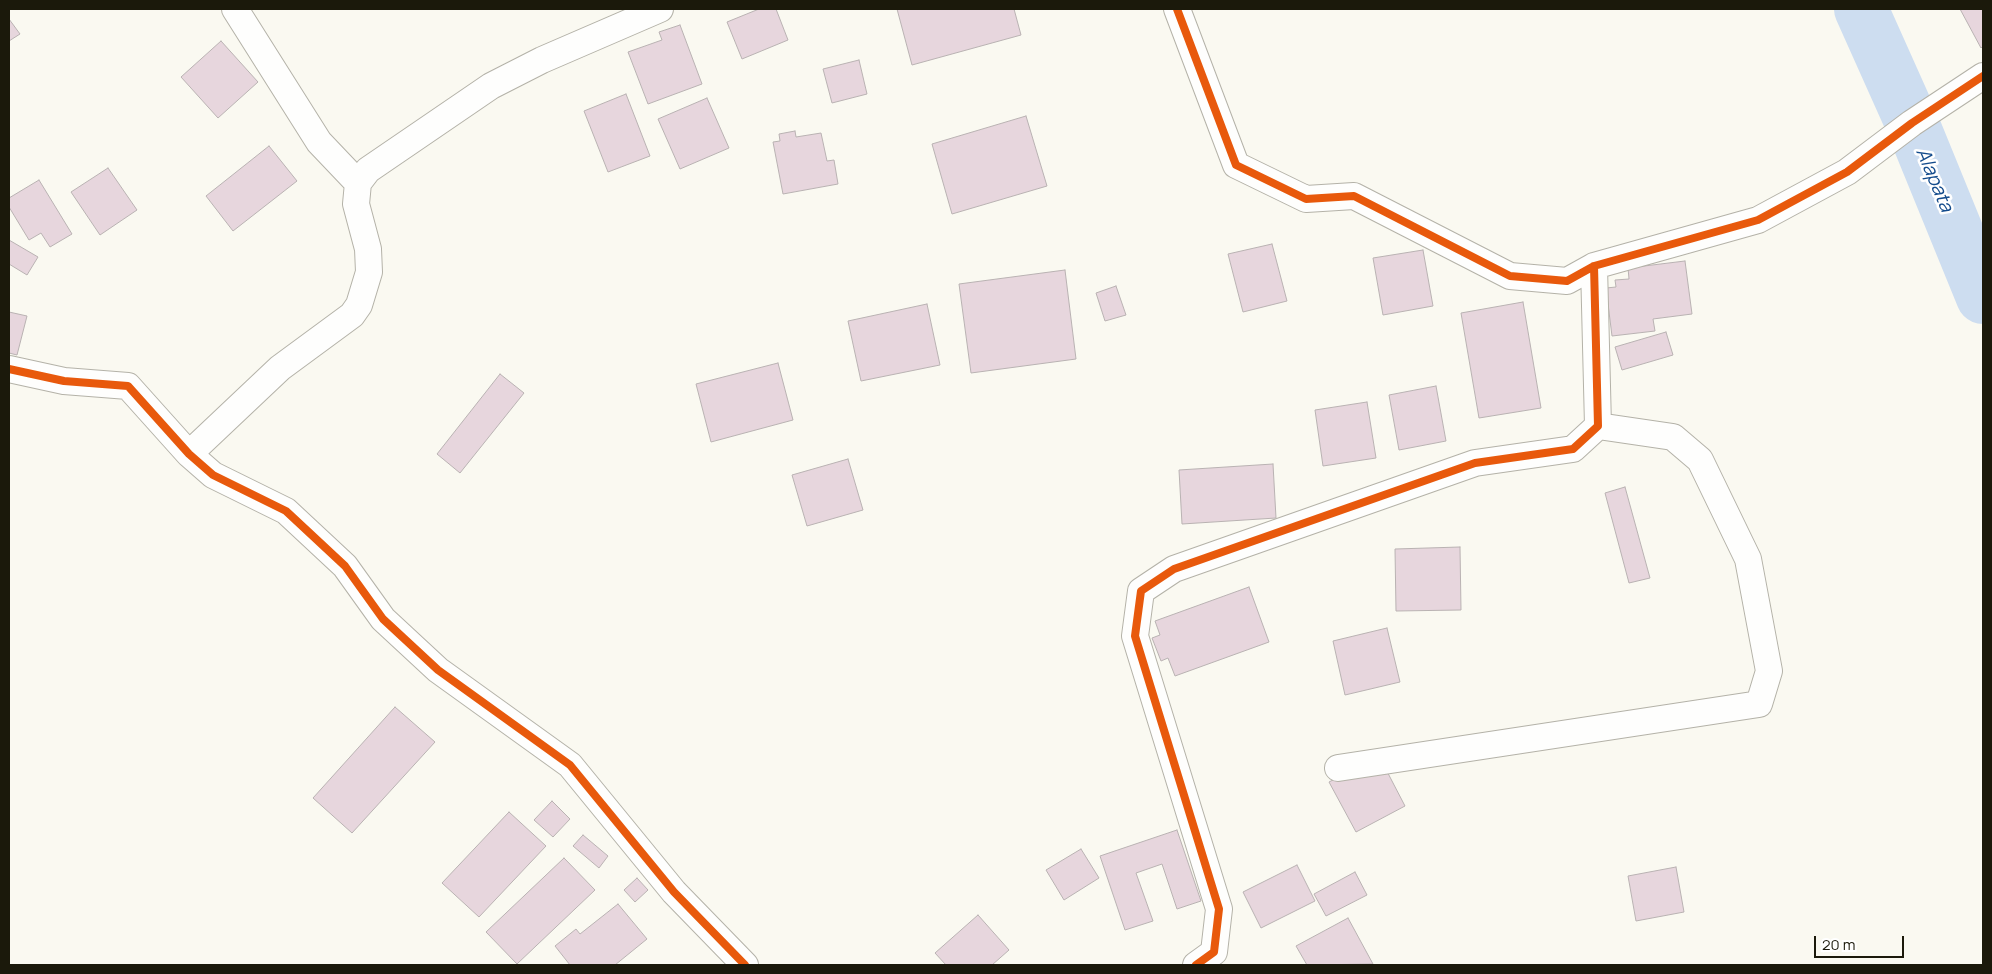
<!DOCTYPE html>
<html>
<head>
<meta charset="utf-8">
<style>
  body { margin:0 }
  #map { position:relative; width:1992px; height:974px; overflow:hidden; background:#faf9f1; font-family:Manrope,sans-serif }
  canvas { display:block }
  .frame { position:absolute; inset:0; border:10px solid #1b190b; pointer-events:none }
  .scale { position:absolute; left:1814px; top:936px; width:90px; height:22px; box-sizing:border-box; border:2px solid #1b190b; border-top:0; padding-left:6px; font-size:15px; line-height:18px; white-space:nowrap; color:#1b190b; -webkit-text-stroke:4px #fff; paint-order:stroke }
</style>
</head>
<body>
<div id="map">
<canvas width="1992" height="974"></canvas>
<div class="frame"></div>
<div class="scale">20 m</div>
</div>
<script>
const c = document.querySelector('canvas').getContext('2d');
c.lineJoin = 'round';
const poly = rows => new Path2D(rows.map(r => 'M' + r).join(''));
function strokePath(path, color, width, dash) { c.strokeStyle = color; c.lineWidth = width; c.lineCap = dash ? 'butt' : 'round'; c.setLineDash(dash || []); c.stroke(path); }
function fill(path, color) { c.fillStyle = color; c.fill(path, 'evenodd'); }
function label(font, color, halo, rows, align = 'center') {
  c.font = font + ' Manrope,sans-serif'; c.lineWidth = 5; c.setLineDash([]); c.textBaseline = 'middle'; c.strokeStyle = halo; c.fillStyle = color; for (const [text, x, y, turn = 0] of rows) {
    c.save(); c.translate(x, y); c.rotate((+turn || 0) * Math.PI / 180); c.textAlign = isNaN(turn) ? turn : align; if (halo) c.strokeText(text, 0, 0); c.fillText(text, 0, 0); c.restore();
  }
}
const river = poly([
  [1861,9,1912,123,1983,297]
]);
const building = poly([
  [759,9,776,9,788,40,742,59,727,22,759,9],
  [897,9,1014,9,1021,35,912,65,897,9],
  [1960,9,1983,9,1983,46,1981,48,1960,9],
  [9,19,20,34,9,41,9,19],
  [680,25,702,84,648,104,628,52,662,40,659,32,680,25],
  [221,41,258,82,218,118,181,77,221,41],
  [859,60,867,94,832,103,823,69,859,60],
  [626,94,650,156,608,172,584,111,626,94],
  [707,98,729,148,680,169,658,119,707,98],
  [1026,116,1047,186,952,214,932,144,1026,116],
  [795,131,796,137,821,133,827,161,834,160,838,184,783,194,773,142,780,141,779,134,795,131],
  [269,146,297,181,233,231,206,196,269,146],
  [108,168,137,210,100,235,71,192,108,168],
  [39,180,72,234,50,247,41,233,29,240,9,207,9,198,39,180],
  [9,240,38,257,27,275,9,264,9,240],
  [1272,244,1287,301,1243,312,1228,254,1272,244],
  [1423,250,1433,306,1383,315,1373,258,1423,250],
  [1685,261,1692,314,1653,319,1655,331,1612,336,1606,288,1616,287,1615,280,1629,279,1628,268,1685,261],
  [1065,270,1076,359,971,373,959,284,1065,270],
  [1116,286,1126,315,1105,321,1096,293,1116,286],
  [1523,302,1541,408,1479,418,1461,313,1523,302],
  [927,304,940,365,861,381,848,321,927,304],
  [9,312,27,316,17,355,9,353,9,312],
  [1666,332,1673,355,1622,370,1615,347,1666,332],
  [778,363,793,420,711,442,696,384,778,363],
  [500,374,524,393,460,473,437,454,500,374],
  [1436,386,1446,441,1399,450,1389,395,1436,386],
  [1367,402,1376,458,1323,466,1315,410,1367,402],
  [848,459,863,510,807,526,792,475,848,459],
  [1273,464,1276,518,1182,524,1179,470,1273,464],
  [1625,487,1650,578,1629,583,1605,493,1625,487],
  [1460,547,1461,610,1396,611,1395,549,1460,547],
  [1249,587,1269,642,1175,676,1168,658,1161,661,1152,638,1160,635,1155,621,1249,587],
  [1387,628,1400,682,1345,695,1333,641,1387,628],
  [395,707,435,742,352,833,313,798,395,707],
  [1379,756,1405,806,1356,832,1329,782,1379,756],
  [552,801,570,819,553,837,534,820,552,801],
  [509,812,546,846,479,917,442,883,509,812],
  [1177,830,1201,901,1177,909,1162,864,1136,873,1153,921,1125,930,1100,856,1177,830],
  [583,835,608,856,599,868,573,846,583,835],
  [1081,849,1099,878,1064,900,1046,870,1081,849],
  [564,858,595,890,517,964,486,932,564,858],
  [1297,865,1315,901,1261,928,1243,892,1297,865],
  [1676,867,1684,912,1636,921,1628,876,1676,867],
  [1355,872,1367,895,1326,916,1314,894,1355,872],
  [637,878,648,890,635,902,624,890,637,878],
  [618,904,647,939,615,965,570,965,555,946,576,929,580,934,618,904],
  [978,915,1009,950,992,965,946,965,935,953,978,915],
  [1348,918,1373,964,1307,965,1296,946,1348,918]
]);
const street = poly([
  [235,9,319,142,358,183],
  [1177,9,1236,165,1306,199,1354,196,1510,276,1567,281,1594,266,1758,220,1847,172,1912,123,1983,76],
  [9,369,64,381,128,386,189,454,213,475,286,511,345,566,383,619,438,670,570,765,674,892,745,965],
  [189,454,280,368,352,315,359,305,369,272,368,249,356,204,358,183,368,170,491,86,542,60,660,9],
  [1338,768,1759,704,1769,671,1748,559,1700,460,1673,437,1598,426],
  [1196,965,1214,952,1219,909,1135,636,1141,591,1174,569,1475,463,1573,449,1598,426,1594,266]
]);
const cycleway = poly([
  [1177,9,1236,165,1306,199,1354,196,1510,276,1567,281,1594,266,1758,220,1847,172,1912,123,1983,76],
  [9,369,64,381,128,386,189,454,213,475,286,511,345,566,383,619,438,670,570,765,674,892,745,965],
  [1196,965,1214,952,1219,909,1135,636,1141,591,1174,569,1475,463,1573,449,1598,426,1594,266]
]);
const waterNames = [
  ["Alapata",1934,180,67]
];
strokePath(river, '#cdddf0', 54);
fill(building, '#e7d6dd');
strokePath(building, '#b9b2b2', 1);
strokePath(street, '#b4b2a8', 28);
strokePath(street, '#fefefd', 26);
strokePath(cycleway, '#e8590c', 8);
label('italic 19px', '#134b8c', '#fff', waterNames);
</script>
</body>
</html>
